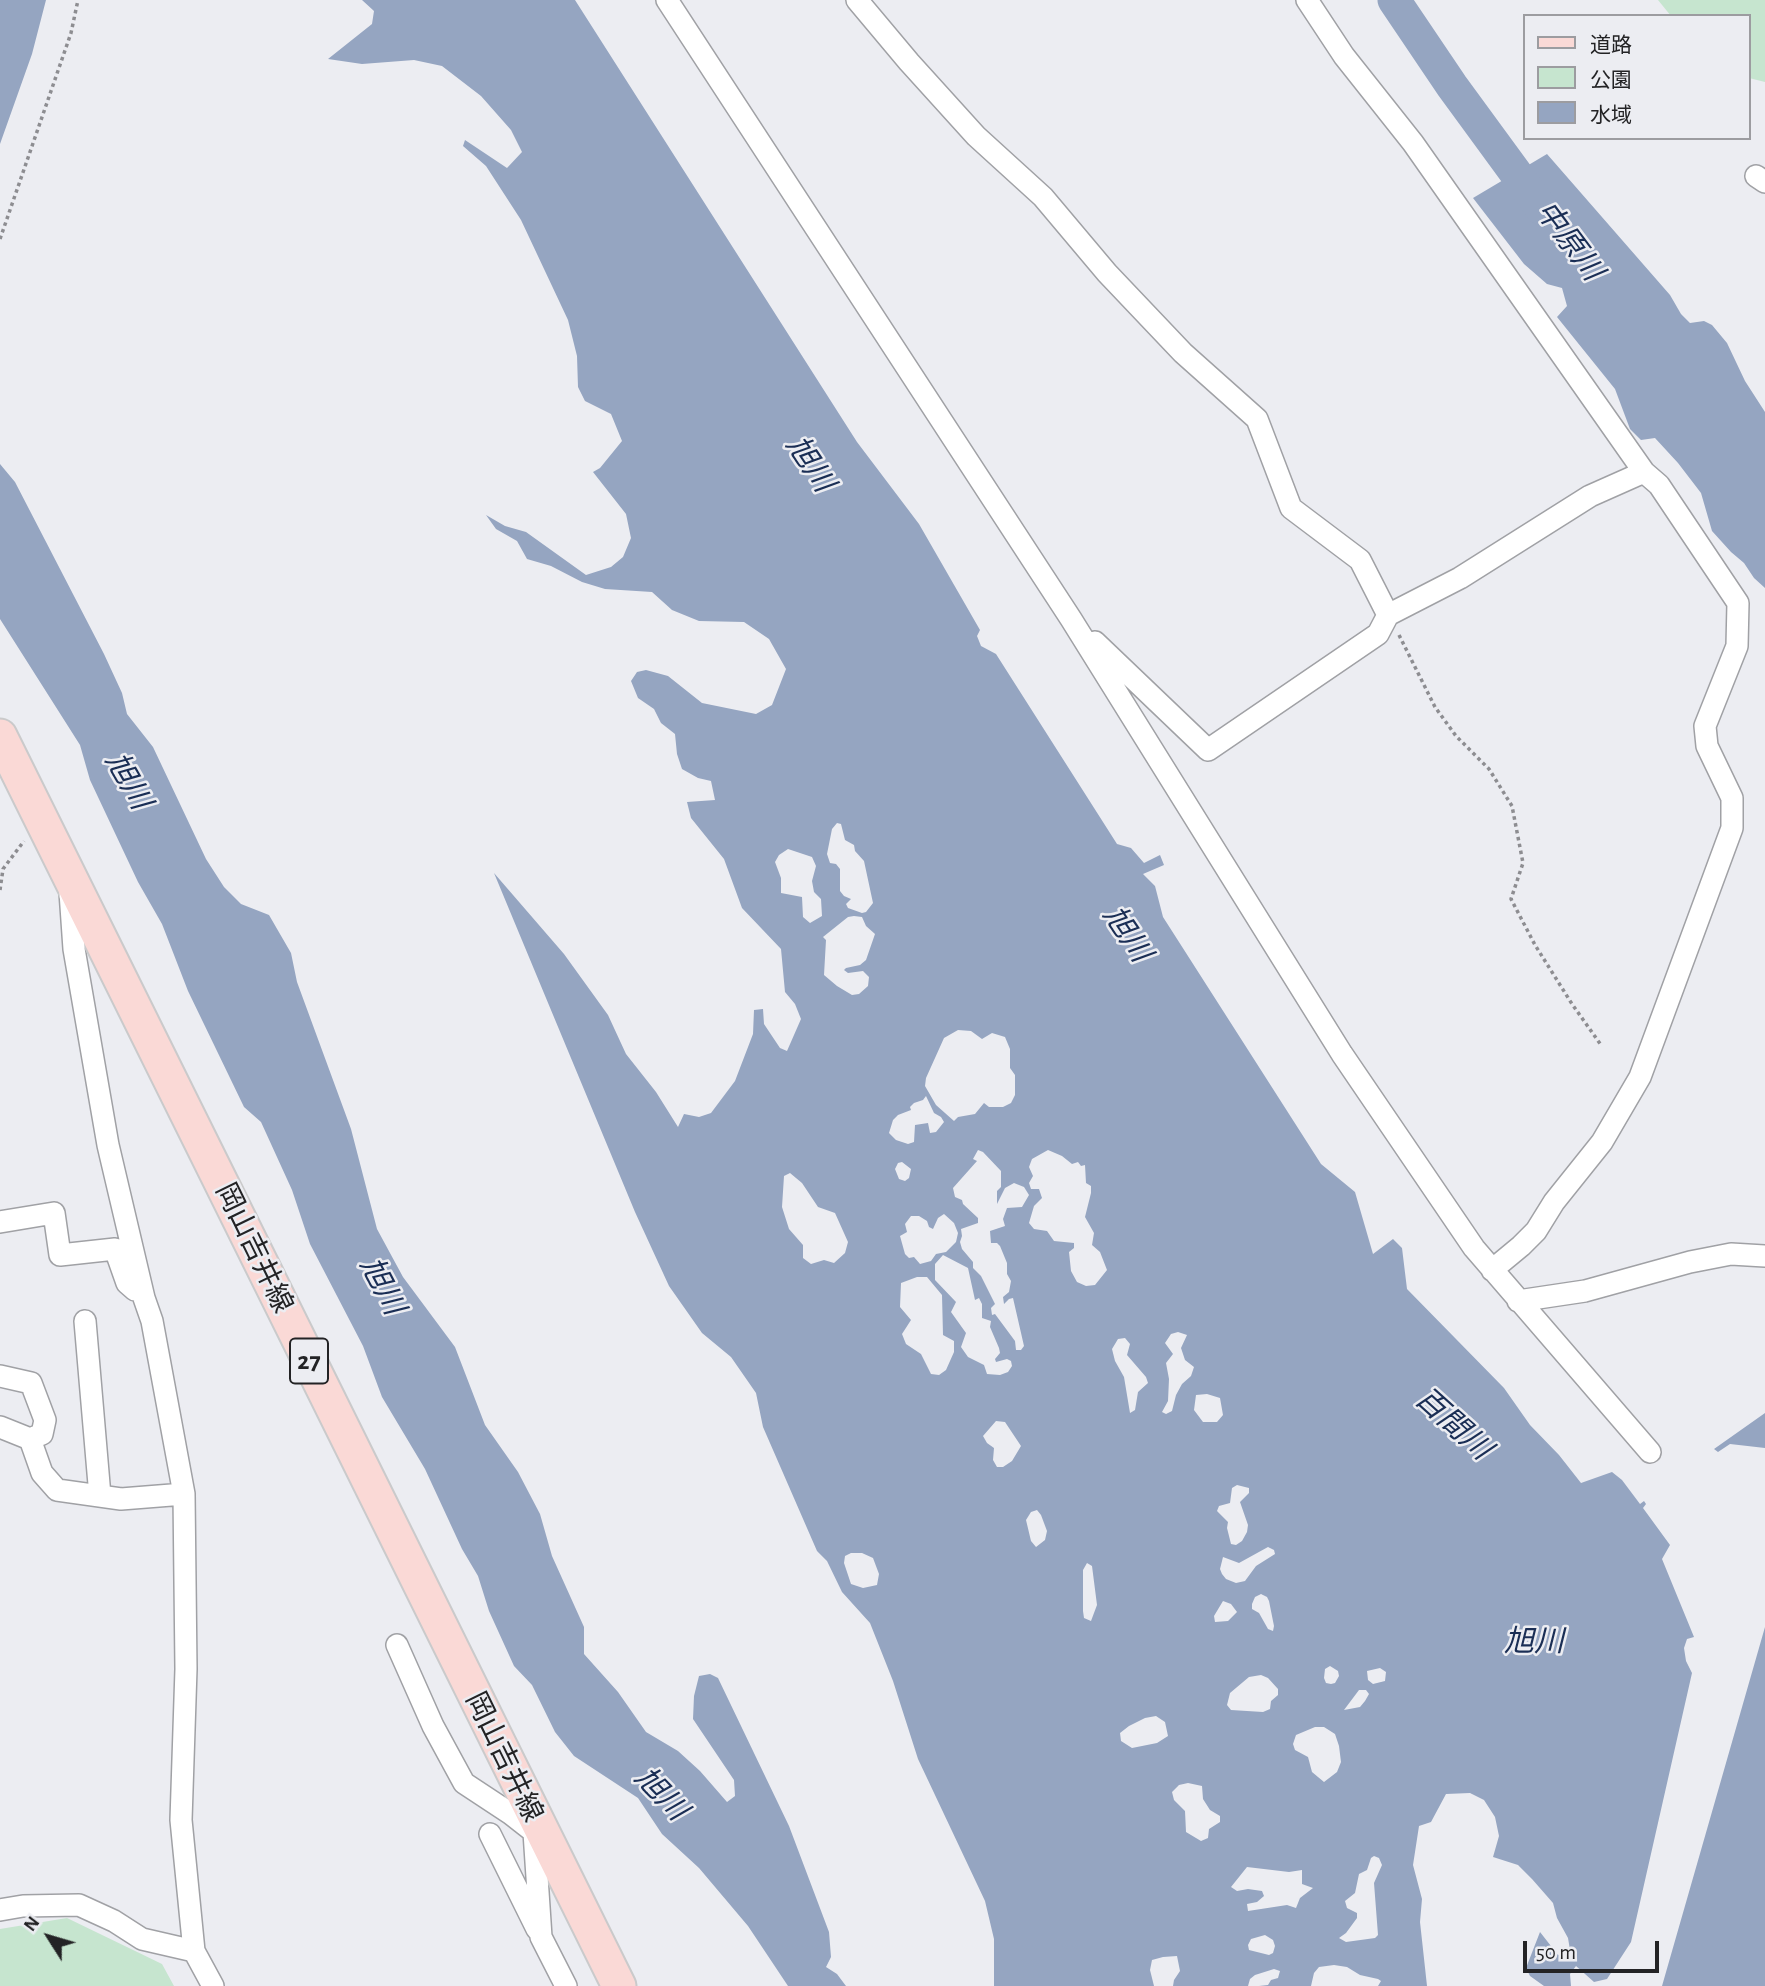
<!DOCTYPE html>
<html>
<head>
<meta charset="utf-8">
<style>
  body { margin:0 }
  #map { position:relative; width:1765px; height:1986px; overflow:hidden; background:#ecedf2; font-family:"Alegreya Sans","Noto Sans JP",sans-serif }
  canvas { display:block }
  .legend { position:absolute; left:1523px; top:14px; width:228px; height:126px; box-sizing:border-box; background:#ecedf2; border:2px solid #9c9ca0; margin:0; padding:9px 12px; list-style:none; font-size:21px; color:#232325 }
  .legend li { display:flex; align-items:center; gap:14px; height:35px }
  .legend b { width:35px; border:2px solid #9c9ca0 }
  .north { position:absolute; left:14px; top:1902px; width:70px; height:70px; -webkit-text-stroke:5px #ecedf2; paint-order:stroke; rotate:307deg; font-size:19px; font-weight:700; line-height:28px; text-align:center; color:#232325 }
  .north::after { content:''; display:block; margin:auto; width:24px; height:32px; background:#232325; clip-path:polygon(50% 0,100% 100%,50% 72%,0 100%) }
  .scale { position:absolute; left:1523px; top:1941px; width:136px; height:32px; box-sizing:border-box; border:4px solid #232325; border-top:0; padding-left:9px; font-size:21px; line-height:24px; white-space:nowrap; color:#232325; -webkit-text-stroke:5px #ecedf2; paint-order:stroke }
</style>
</head>
<body>
<div id="map">
<canvas width="1765" height="1986"></canvas>
<ul class="legend">
<li><b style="height:9px;background:#fad9d6"></b>道路</li>
<li><b style="height:19px;background:#c6e5cf"></b>公園</li>
<li><b style="height:19px;background:#95a5c1"></b>水域</li>
</ul>
<div class="north">N</div>
<div class="scale">50 m</div>
</div>
<script>
const c = document.querySelector('canvas').getContext('2d');
c.lineJoin = 'round';
function fill(path, color) { c.fillStyle = color; c.fill(path, 'evenodd'); }
const poly = rows => new Path2D(rows.map(r => 'M' + r).join(''));
function strokePath(path, color, width, dash) { c.strokeStyle = color; c.lineWidth = width; c.lineCap = dash ? 'butt' : 'round'; c.setLineDash(dash || []); c.stroke(path); }
function label(font, color, halo, rows, align = 'center') {
  c.font = font + ' "Alegreya Sans","Noto Sans JP",sans-serif'; c.lineWidth = 5; c.setLineDash([]); c.textBaseline = 'middle'; c.strokeStyle = halo; c.fillStyle = color; for (const [text, x, y, turn = 0] of rows) {
    c.save(); c.translate(x, y); c.rotate((+turn || 0) * Math.PI / 180); c.textAlign = isNaN(turn) ? turn : align; if (halo) c.strokeText(text, 0, 0); c.fillText(text, 0, 0); c.restore();
  }
}
const green = poly([
  [1658,0,1765,0,1765,82,1749,78,1749,16,1671,16],
  [67,1918,162,1964,174,1986,0,1986,0,1929]
]);
const water = poly([
  [0,0,46,0,32,54,0,144],
  [362,0,575,0,857,442,919,524,980,630,977,636,981,646,996,654,1117,844,1131,848,1144,863,1160,855,1164,865,1143,874,1155,886,1163,917,1321,1164,1355,1192,1373,1254,1393,1239,1402,1248,1407,1289,1504,1388,1530,1425,1559,1455,1581,1483,1612,1472,1622,1480,1640,1504,1644,1501,1646,1504,1643,1508,1670,1545,1662,1559,1694,1637,1687,1639,1684,1648,1686,1661,1692,1673,1631,1942,1607,1979,1594,1982,1576,1966,1570,1974,1571,1986,1544,1986,1530,1976,1526,1968,1540,1932,1558,1955,1570,1950,1568,1938,1557,1918,1553,1903,1532,1879,1518,1865,1493,1857,1499,1836,1495,1817,1484,1800,1470,1793,1446,1794,1431,1822,1419,1826,1413,1865,1422,1899,1420,1922,1427,1986,1378,1986,1381,1981,1378,1979,1360,1975,1347,1967,1334,1965,1319,1967,1314,1973,1311,1986,1259,1986,1268,1985,1271,1980,1278,1978,1280,1971,1274,1969,1255,1975,1250,1979,1248,1986,1173,1986,1174,1980,1180,1971,1177,1956,1163,1957,1152,1960,1150,1970,1154,1986,994,1986,994,1939,985,1901,918,1759,893,1681,870,1623,842,1592,827,1561,817,1551,763,1427,756,1393,731,1357,702,1333,669,1286,635,1212,494,873,564,954,608,1015,626,1054,656,1092,678,1127,684,1114,699,1117,711,1113,735,1081,753,1034,754,1010,763,1009,764,1024,780,1048,787,1051,801,1019,795,1004,785,992,781,949,742,908,724,859,691,818,687,802,715,800,711,781,698,778,682,769,677,754,675,734,661,723,654,709,638,698,631,681,637,672,646,670,668,676,702,703,756,714,772,705,786,669,769,639,744,622,699,621,672,610,652,592,605,589,582,582,551,566,527,559,517,541,496,529,486,515,505,526,526,532,586,575,611,567,623,557,631,538,626,514,593,472,600,468,622,441,611,414,585,401,578,387,577,356,568,320,521,220,486,166,463,146,465,140,507,168,522,152,511,130,481,96,442,66,414,60,362,64,328,59,372,24,374,11],
  [837,823,841,824,845,840,854,845,855,851,864,861,873,903,866,912,862,913,848,908,846,904,851,899,844,896,840,891,840,869,836,864,830,863,827,854,832,829],
  [788,849,812,857,816,866,812,881,814,892,821,899,822,916,810,923,803,917,802,897,781,893,781,878,775,862,779,855],
  [854,916,862,917,866,926,875,934,866,960,860,965,846,968,844,970,848,973,863,971,869,977,868,986,859,994,852,995,837,986,824,975,826,940,823,937,848,917],
  [958,1030,971,1031,982,1039,992,1033,1005,1037,1010,1049,1010,1068,1015,1075,1015,1095,1011,1103,1003,1107,989,1107,984,1103,975,1114,958,1117,954,1121,936,1105,925,1086,926,1078,944,1038],
  [926,1096,934,1113,941,1117,944,1122,936,1132,930,1133,928,1123,915,1125,914,1142,908,1144,896,1140,889,1133,893,1120,898,1115,911,1110,910,1107,914,1103,923,1100],
  [978,1150,983,1152,1001,1171,1001,1187,997,1191,997,1204,1005,1188,1014,1183,1024,1187,1029,1195,1022,1207,1007,1208,1003,1219,1005,1226,990,1231,991,1243,997,1243,1000,1246,1007,1263,1007,1274,1011,1281,1009,1292,1003,1297,1004,1304,1009,1299,1013,1298,1024,1346,1021,1350,1016,1350,1015,1341,995,1314,992,1315,991,1308,995,1304,981,1276,973,1268,973,1262,962,1249,960,1242,962,1236,961,1229,978,1223,978,1218,963,1204,962,1200,955,1197,953,1188,977,1161,973,1159],
  [1048,1150,1062,1156,1072,1164,1078,1162,1081,1166,1085,1165,1086,1183,1091,1186,1091,1193,1085,1217,1094,1233,1092,1245,1100,1252,1107,1270,1095,1285,1086,1286,1077,1282,1071,1271,1069,1252,1074,1248,1074,1243,1054,1241,1047,1231,1034,1229,1029,1223,1034,1206,1042,1198,1039,1189,1031,1189,1029,1183,1033,1176,1029,1167,1032,1159],
  [902,1162,911,1169,909,1178,905,1181,899,1179,895,1169,898,1163],
  [790,1173,802,1183,818,1207,835,1213,848,1242,845,1253,834,1263,824,1260,811,1264,803,1258,803,1245,789,1229,782,1207,784,1176],
  [944,1214,954,1223,958,1233,956,1242,946,1252,936,1254,931,1261,920,1264,914,1257,909,1258,905,1254,900,1236,907,1232,905,1224,911,1216,919,1216,927,1221,929,1227,933,1229,938,1218],
  [943,1255,968,1268,975,1300,979,1298,982,1304,982,1318,991,1321,990,1327,999,1348,1000,1353,995,1359,996,1362,1007,1359,1011,1361,1012,1366,1008,1372,1000,1375,987,1374,984,1365,968,1357,961,1347,966,1333,951,1312,956,1302,935,1280,935,1264],
  [917,1277,927,1277,942,1295,943,1335,954,1341,954,1352,946,1370,939,1375,931,1374,921,1354,906,1344,902,1334,911,1320,900,1307,901,1283],
  [1178,1332,1187,1335,1181,1348,1185,1360,1194,1367,1191,1376,1182,1384,1176,1395,1172,1411,1166,1414,1162,1412,1168,1401,1169,1379,1166,1363,1173,1354,1165,1343,1171,1334],
  [1125,1338,1130,1344,1127,1355,1146,1377,1148,1383,1138,1392,1135,1410,1130,1413,1124,1377,1115,1361,1112,1349,1118,1339],
  [1207,1394,1220,1398,1223,1415,1217,1422,1203,1422,1194,1410,1196,1395],
  [996,1421,1005,1422,1021,1446,1012,1461,1003,1467,997,1467,993,1460,994,1448,987,1443,983,1436],
  [1237,1485,1249,1488,1249,1493,1240,1502,1248,1525,1247,1532,1242,1541,1236,1545,1231,1544,1227,1528,1228,1522,1217,1511,1219,1506,1230,1503,1232,1488],
  [1037,1510,1041,1515,1047,1531,1045,1540,1036,1547,1031,1541,1026,1520,1031,1512],
  [1268,1547,1274,1550,1275,1554,1256,1566,1245,1581,1236,1583,1226,1579,1222,1574,1220,1569,1223,1557,1239,1563],
  [851,1553,862,1553,873,1558,879,1574,877,1585,863,1588,851,1584,844,1563,845,1556],
  [1087,1563,1092,1566,1097,1605,1091,1621,1084,1618,1083,1611,1083,1570],
  [1261,1594,1267,1597,1269,1601,1274,1626,1273,1631,1268,1629,1259,1613,1252,1609,1252,1604,1255,1597],
  [1223,1601,1231,1604,1237,1612,1228,1621,1215,1622,1214,1616],
  [1330,1666,1338,1671,1339,1676,1335,1683,1331,1684,1326,1683,1324,1678,1325,1669],
  [1380,1668,1386,1672,1385,1681,1373,1684,1368,1680,1367,1671],
  [1261,1675,1268,1678,1278,1689,1278,1695,1271,1701,1270,1709,1263,1712,1231,1710,1227,1705,1230,1693,1249,1677],
  [1359,1690,1366,1690,1369,1694,1365,1701,1360,1707,1344,1710],
  [1156,1716,1165,1722,1168,1736,1157,1743,1132,1748,1121,1741,1120,1733,1129,1726,1145,1718],
  [1315,1727,1324,1727,1335,1734,1339,1746,1341,1762,1337,1772,1324,1782,1312,1772,1308,1757,1295,1750,1293,1744,1296,1735],
  [1188,1783,1202,1786,1203,1799,1210,1810,1220,1816,1220,1822,1209,1829,1208,1838,1201,1841,1186,1832,1185,1811,1174,1800,1172,1792,1179,1785],
  [1374,1856,1379,1858,1382,1865,1374,1883,1378,1935,1375,1938,1346,1942,1339,1938,1346,1933,1357,1918,1357,1913,1347,1908,1345,1901,1355,1893,1359,1874,1367,1870,1371,1858],
  [1247,1867,1289,1872,1302,1870,1302,1884,1313,1888,1300,1898,1296,1908,1287,1905,1248,1911,1247,1904,1257,1902,1264,1896,1262,1891,1248,1889,1237,1891,1231,1887],
  [1265,1935,1273,1940,1275,1946,1273,1953,1269,1955,1249,1950,1248,1945,1251,1939],
  [1547,154,1670,295,1681,314,1690,323,1704,321,1712,325,1727,343,1745,381,1765,412,1765,588,1754,578,1744,563,1731,552,1712,531,1701,493,1678,463,1655,438,1641,440,1630,429,1615,389,1557,317,1567,306,1562,288,1547,284,1524,264,1473,198],
  [0,464,15,482,104,654,122,693,127,714,153,747,206,859,224,887,241,904,269,915,291,953,297,982,351,1129,377,1229,403,1277,455,1347,485,1425,518,1472,540,1514,552,1556,584,1627,584,1654,618,1692,646,1732,678,1751,700,1771,727,1802,735,1796,734,1780,693,1719,694,1696,699,1676,710,1674,718,1678,789,1826,829,1932,831,1957,826,1967,837,1974,846,1986,788,1986,748,1926,699,1868,662,1834,638,1798,574,1756,555,1732,532,1685,514,1666,489,1611,478,1576,462,1549,425,1469,382,1397,363,1346,310,1244,292,1190,261,1122,244,1107,188,991,162,924,138,882,90,780,80,745,0,619],
  [1765,1413,1765,1448,1730,1444,1718,1452,1714,1449],
  [1765,1627,1765,1986,1662,1986]
]);
const river = poly([
  [1394,0,1452,86,1542,209]
]);
const path = poly([
  [0,239,71,33,78,0],
  [1399,635,1435,707,1456,736,1489,769,1512,806,1523,863,1511,899,1535,945,1572,1004,1601,1045],
  [0,890,3,869,24,841]
]);
const street = poly([
  [667,0,1071,619,1342,1054,1474,1248,1650,1452],
  [857,0,909,62,976,136,1043,197,1107,273,1183,353,1257,419,1291,508,1360,560,1388,615],
  [1307,0,1344,56,1413,143,1644,472,1659,485,1738,603,1737,646,1705,726,1707,746,1732,798,1732,828,1640,1077,1602,1142,1554,1202,1536,1231,1521,1246,1492,1270],
  [1756,176,1765,182],
  [1095,642,1208,750,1378,634,1388,615,1460,578,1590,496,1644,472],
  [70,892,74,949,108,1145,144,1298,152,1321,184,1494,186,1669,181,1820,194,1951,213,1986],
  [0,1222,54,1213,60,1255,115,1249,127,1283,135,1290],
  [1518,1301,1585,1291,1690,1262,1731,1254,1765,1256],
  [85,1321,100,1496],
  [0,1376,31,1383,45,1420,42,1434,30,1439],
  [0,1427,30,1439,42,1473,57,1490,121,1499,184,1494],
  [397,1645,433,1726,464,1783,511,1814,534,1832],
  [539,1830,534,1832,541,1937,566,1986],
  [490,1834,537,1929],
  [0,1910,23,1906,79,1905,114,1921,142,1939,194,1951]
]);
const primary = poly([
  [0,736,619,1986]
]);
const shields = [
  [309,1361,38]
];
const shieldNames = [
  ["27",309,1361]
];
const streetNames = [
  ["岡山吉井線",254,1248,64],
  ["岡山吉井線",504,1757,64]
];
const waterNames = [
  ["中原川",1569,241,53],
  ["旭川",810,464,56],
  ["旭川",128,781,60],
  ["旭川",1127,934,56],
  ["旭川",382,1286,62],
  ["百間川",1453,1424,42],
  ["旭川",1534,1642],
  ["旭川",661,1794,46]
];
fill(green, '#c6e5cf');
fill(water, '#95a5c1');
strokePath(river, '#95a5c1', 33);
strokePath(street, '#a0a1a5', 24);
strokePath(primary, '#cacacb', 37);
strokePath(path, '#8d8d91', 3.5, [3.5, 3.5]);
strokePath(street, '#fff', 21);
strokePath(primary, '#fad9d6', 33);
for (const [x, y, w] of shields) { const box = new Path2D(); box.roundRect(x - w / 2, y - 22.5, w, 45, 5); c.fillStyle = '#ecedf2'; c.fill(box); strokePath(box, '#232325', 2); }
label('bold 26px', '#232325', null, shieldNames);
label('28px', '#232325', '#ecedf2', streetNames);
label('italic 30px', '#1a2e55', '#ecedf2', waterNames);
</script>
</body>
</html>
